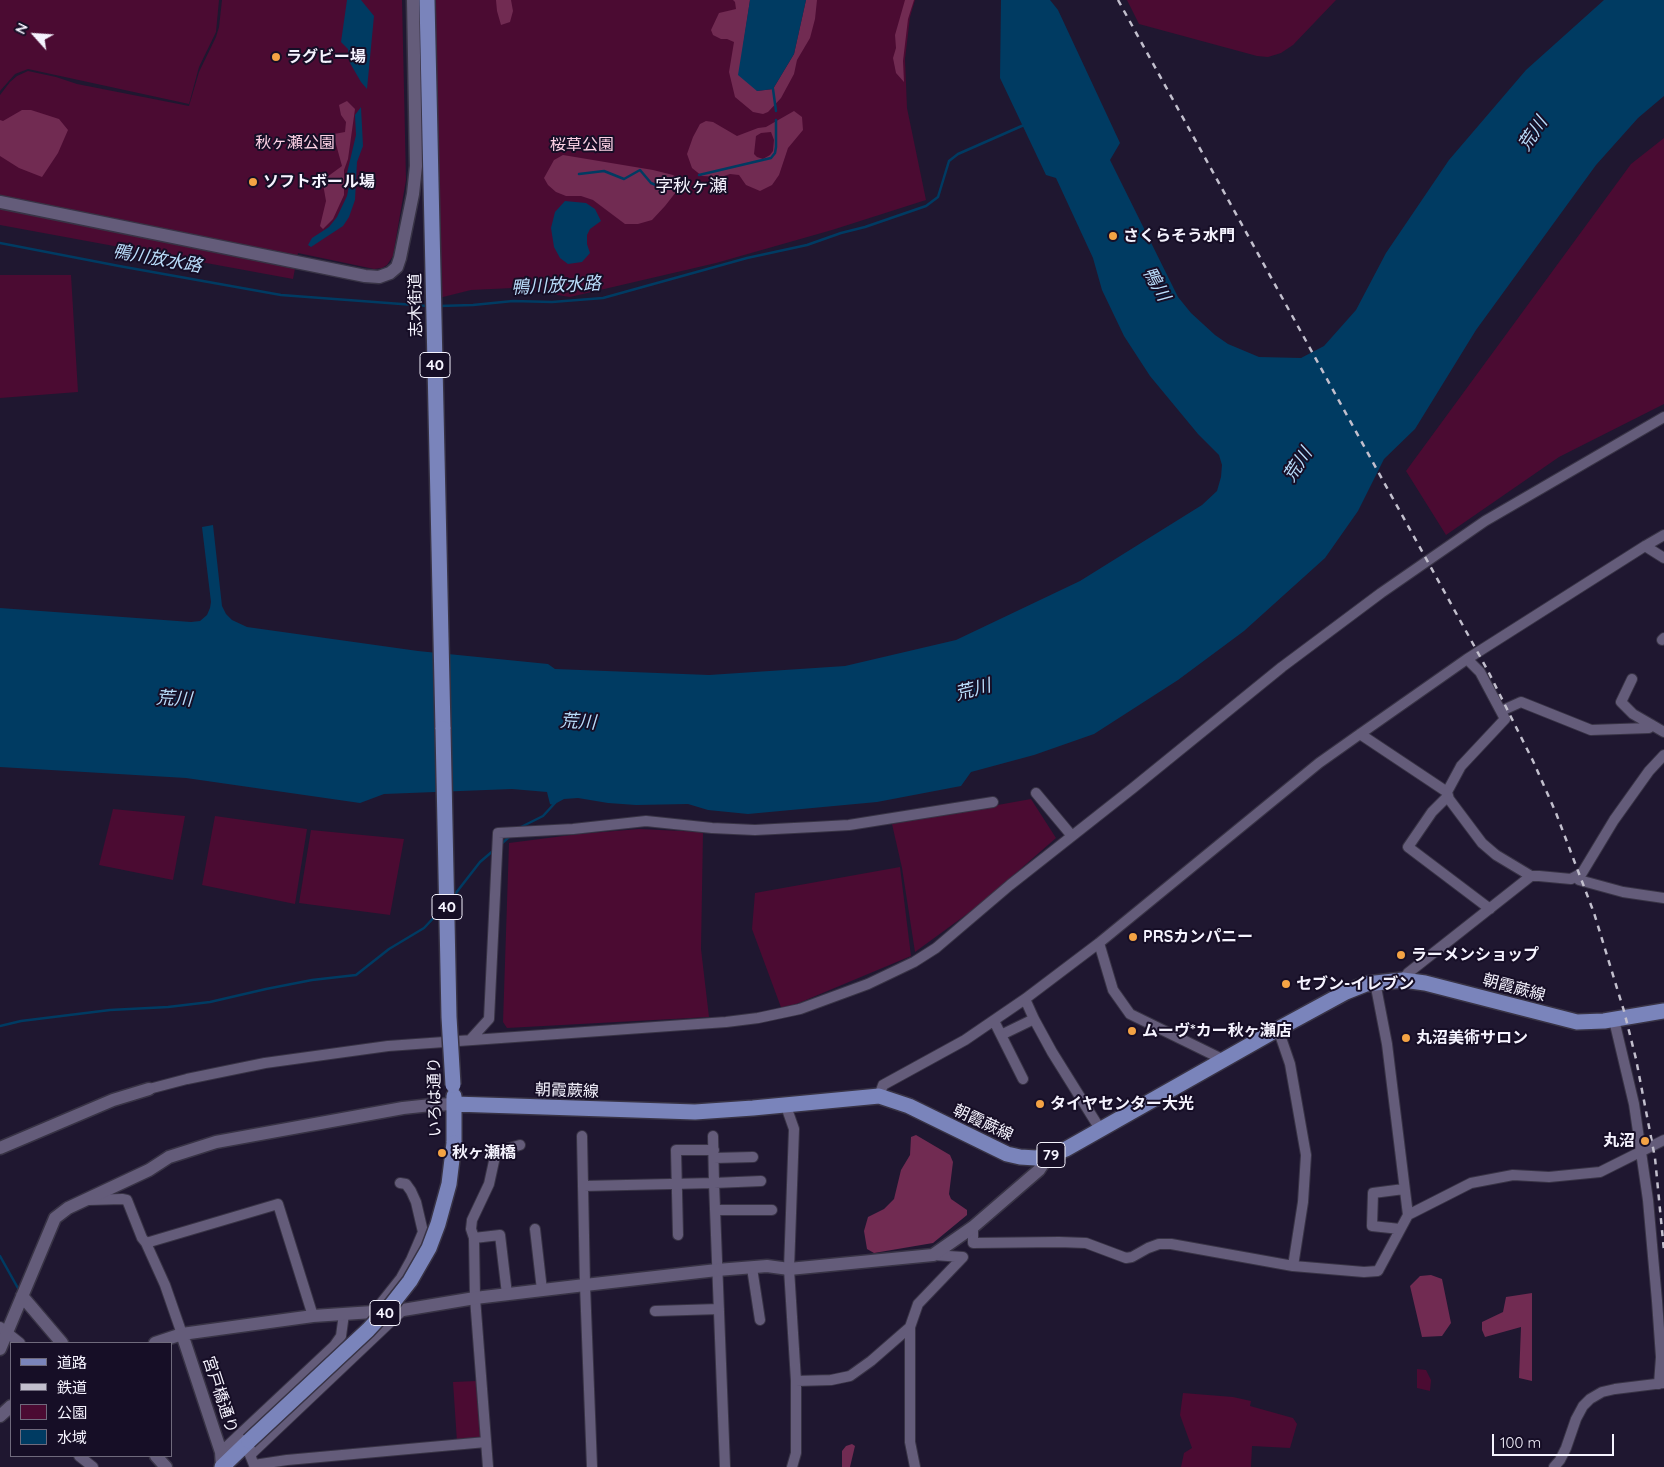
<!DOCTYPE html>
<html>
<head>
<meta charset="utf-8">
<style>
  body { margin:0 }
  #map { position:relative; width:1664px; height:1467px; overflow:hidden; background:#1f1730; font-family:Quicksand,"Noto Sans JP",sans-serif }
  canvas { display:block }
  .legend { position:absolute; left:10px; top:1342px; width:162px; height:115px; box-sizing:border-box; background:#160e26; border:1px solid #6f6a7c; margin:0; padding:6px 9px; list-style:none; font-size:15px; color:#f5f3fe }
  .legend li { display:flex; align-items:center; gap:10px; height:25px }
  .legend b { width:25px; border:1px solid #6f6a7c }
  .north { position:absolute; left:10px; top:10px; width:50px; height:50px; -webkit-text-stroke:4px #160e26; paint-order:stroke; rotate:296deg; font-size:14px; font-weight:700; line-height:20px; text-align:center; color:#f5f3fe }
  .north::after { content:''; display:block; margin:auto; width:18px; height:22px; background:#f5f3fe; clip-path:polygon(50% 0,100% 100%,50% 72%,0 100%) }
  .scale { position:absolute; left:1492px; top:1434px; width:122px; height:22px; box-sizing:border-box; border:2px solid #f5f3fe; border-top:0; padding-left:6px; font-size:15px; line-height:18px; white-space:nowrap; color:#f5f3fe; -webkit-text-stroke:4px #160e26; paint-order:stroke }
</style>
</head>
<body>
<div id="map">
<canvas width="1664" height="1467"></canvas>
<ul class="legend">
<li><b style="height:6px;background:#7a84bb"></b>道路</li>
<li><b style="height:6px;background:#c2bfcd"></b>鉄道</li>
<li><b style="height:14px;background:#4b0b32"></b>公園</li>
<li><b style="height:14px;background:#003b62"></b>水域</li>
</ul>
<div class="north">N</div>
<div class="scale">100 m</div>
</div>
<script>
const c = document.querySelector('canvas').getContext('2d');
c.lineJoin = 'round';
function fill(path, color) { c.fillStyle = color; c.fill(path, 'evenodd'); }
const poly = rows => new Path2D(rows.map(r => 'M' + r).join(''));
function strokePath(path, color, width, dash) { c.strokeStyle = color; c.lineWidth = width; c.lineCap = dash ? 'butt' : 'round'; c.setLineDash(dash || []); c.stroke(path); }
function label(font, color, halo, rows, align = 'center') {
  c.font = font + ' Quicksand,"Noto Sans JP",sans-serif'; c.lineWidth = 4; c.setLineDash([]); c.textBaseline = 'middle'; c.strokeStyle = halo; c.fillStyle = color; for (const [text, x, y, turn = 0] of rows) {
    c.save(); c.translate(x, y); c.rotate((+turn || 0) * Math.PI / 180); c.textAlign = isNaN(turn) ? turn : align; if (halo) c.strokeText(text, 0, 0); c.fillText(text, 0, 0); c.restore();
  }
}
const green = poly([
  [0,0,219,0,216,32,199,67,189,104,28,69,15,74,0,91],
  [222,0,402,0,406,180,393,256,387,265,382,268,374,269,298,253,293,279,0,225,0,95,10,82,17,76,28,71,56,77,77,84,189,106,199,72,216,37,219,27],
  [432,0,915,0,910,17,905,59,907,108,926,200,832,230,716,263,570,297,513,288,471,290,439,298],
  [1127,0,1336,0,1293,45,1281,53,1268,57,1257,56,1139,24],
  [1664,138,1664,404,1559,457,1446,535,1406,471,1631,164],
  [0,275,71,275,78,392,0,398],
  [1031,799,1056,838,978,906,915,952,902,868,892,824],
  [113,809,185,816,173,880,99,865],
  [215,816,307,829,295,904,202,885],
  [639,829,703,832,701,949,709,1017,507,1028,503,1022,509,843,579,834],
  [311,830,404,839,390,915,299,903],
  [900,867,911,956,782,1010,752,929,755,893],
  [1417,1369,1426,1370,1431,1380,1430,1391,1417,1388],
  [477,1381,481,1440,457,1442,453,1382],
  [1183,1393,1233,1397,1251,1401,1250,1406,1293,1418,1297,1424,1290,1448,1252,1446,1251,1467,1181,1467,1184,1453,1192,1448,1180,1415]
]);
const forest = poly([
  [496,0,511,0,513,11,510,22,501,25,497,11],
  [733,0,750,0,743,47,757,91,773,89,794,54,806,0,817,0,815,19,810,38,797,60,794,74,781,98,768,112,763,114,753,112,735,97,729,72,734,42,727,39,721,39,713,35,711,30,719,13,736,9,735,2],
  [905,0,914,0,908,19,903,61,904,82,896,73,893,58,896,48,895,35],
  [347,101,355,109,348,159,344,170,344,195,333,219,323,229,320,226,326,201,323,184,327,177,342,166,334,137,334,134,345,132,346,122,341,115,339,105],
  [22,110,31,110,59,119,68,130,58,153,42,177,19,168,0,156,0,120,3,121],
  [794,111,802,117,803,130,788,148,779,175,772,185,760,191,746,185,739,175,730,174,721,177,702,176,692,168,687,154,693,137,700,124,706,121,713,122,737,136,758,128,766,127],
  [771,132,774,140,773,151,770,155,763,159,757,157,754,154,756,136,761,133],
  [563,155,653,170,673,175,683,183,665,206,652,220,638,224,625,224,593,200,581,196,566,196,556,192,548,185,544,178,554,160],
  [916,1135,950,1155,953,1162,949,1194,951,1199,967,1210,967,1215,933,1243,874,1253,867,1249,864,1231,868,1217,884,1209,894,1199,901,1170,910,1155,911,1137],
  [1431,1275,1442,1279,1451,1323,1442,1336,1422,1337,1410,1286,1420,1276],
  [1532,1293,1532,1381,1519,1378,1521,1327,1485,1337,1482,1330,1482,1322,1503,1312,1506,1297],
  [852,1444,855,1446,850,1467,842,1467,842,1451,846,1446]
]);
const water = poly([
  [347,0,361,0,374,16,367,89,361,82,350,63,348,49,341,42],
  [750,0,806,0,794,54,773,89,757,91,738,75],
  [1001,0,1050,0,1058,10,1120,143,1110,160,1178,297,1191,313,1215,335,1228,344,1259,357,1301,358,1324,346,1356,310,1386,253,1449,160,1526,70,1604,0,1664,0,1664,96,1638,118,1596,165,1476,330,1415,429,1384,459,1358,511,1325,558,1244,631,1178,680,1094,734,1034,755,971,772,961,786,877,802,748,814,708,810,688,804,636,805,608,803,578,798,564,799,553,805,550,804,547,792,512,789,384,794,360,803,186,778,0,767,0,608,191,622,200,621,207,615,210,608,211,602,202,527,213,525,222,606,226,614,232,620,247,627,418,651,548,664,555,669,709,675,845,666,956,640,1080,581,1202,505,1217,491,1221,477,1222,465,1219,455,1198,434,1150,376,1124,336,1102,290,1093,258,1056,178,1046,175,1000,78],
  [361,107,363,146,357,162,355,200,349,217,343,226,311,247,308,245,312,238,329,227,337,217,347,196,349,186,347,173,356,135,355,115],
  [565,201,586,203,595,209,601,221,590,229,587,235,587,244,590,253,582,262,568,264,560,258,554,247,551,228,555,212]
]);
const stream = poly([
  [773,89,776,111],
  [579,174,604,171,624,179,640,170,651,183,658,186,683,179],
  [699,175,771,158,775,153,776,147,776,120],
  [0,243,119,266,281,295,428,306],
  [439,306,473,305,513,301,552,302,603,298,747,258,807,245,841,233,865,227,926,206,938,197,949,161,958,154,1024,125],
  [519,828,543,816,555,803],
  [500,845,509,837],
  [452,898,480,862,494,850],
  [0,1026,21,1021,110,1010,168,1007,210,1002,266,989,312,980,356,975,389,949,424,928,441,910],
  [0,1256,19,1290]
]);
const minor = poly([
  [1645,546,1664,558],
  [1662,640,1664,638],
  [1632,679,1621,702,1633,714,1664,732],
  [1501,711,1521,702,1591,730,1649,728,1652,725],
  [1360,734,1447,792,1449,799,1482,843,1496,855,1531,876],
  [1447,792,1461,766,1505,719,1480,672,1467,659],
  [1036,793,1072,836],
  [1448,796,1432,812,1408,847,1490,909],
  [1577,877,1579,880,1623,892,1664,898],
  [1099,943,1113,990,1130,1014,1224,1060],
  [1403,980,1408,973,1531,876,1539,876,1571,879,1582,873,1614,820,1649,771,1664,755],
  [1025,999,1034,1019,1052,1052,1100,1129],
  [1614,1020,1634,1104,1648,1200,1657,1301,1661,1357,1659,1384],
  [994,1021,1023,1079],
  [1278,1029,1290,1064,1306,1155,1303,1202,1293,1266],
  [1001,1035,1034,1019],
  [470,1040,489,1019,498,833,573,829,646,821,712,828,755,830,814,827,849,825,993,802],
  [149,1089,187,1079,265,1063,388,1046,726,1022,758,1018,800,1009,868,984,914,962,936,948,1010,885,1133,788,1282,667,1381,593,1485,521,1664,417],
  [879,1096,883,1085,965,1040,1025,999,1099,943,1319,763,1360,734,1467,659,1645,546,1664,535],
  [787,1104,788,1112,794,1129,789,1269,796,1381,796,1453,792,1467],
  [582,1136,585,1285,592,1467],
  [714,1158,753,1157],
  [583,1186,714,1183,713,1136],
  [89,1200,122,1199,127,1200,142,1238,146,1243,165,1285,182,1334],
  [715,1210,772,1210],
  [1408,1215,1471,1183,1513,1175,1549,1177,1600,1172,1664,1140],
  [973,1227,973,1243,1059,1242,1086,1243,1126,1258,1132,1257,1148,1248,1159,1244,1171,1244,1293,1266,1364,1272,1378,1271,1408,1215,1387,1044,1375,982],
  [535,1229,542,1290],
  [1400,1229,1372,1226,1373,1193,1404,1189],
  [678,1235,676,1150,714,1150],
  [474,1238,471,1229,472,1220,489,1184,496,1152,520,1145],
  [146,1243,278,1204,313,1316],
  [752,1268,760,1320],
  [655,1311,719,1309],
  [374,1312,401,1278,411,1260,423,1232,416,1202,411,1191,406,1184,400,1183],
  [0,1327,20,1343],
  [796,1381,831,1380,850,1376,871,1361,910,1327],
  [247,1450,250,1455,403,1310],
  [221,1452,334,1346,341,1336,344,1314],
  [250,1455,254,1465,287,1460,486,1442],
  [79,1456,93,1467],
  [488,1467,475,1298,474,1238,500,1235,507,1294],
  [725,1467,714,1183,761,1181],
  [915,1467,910,1442,910,1327,918,1304,963,1257,933,1255],
  [1554,1467,1560,1460,1566,1448,1576,1419,1583,1406,1590,1399,1602,1392,1615,1389,1664,1383]
]);
const tertiary = poly([
  [0,202,365,276,379,277,390,273,397,267,400,258,413,194,416,166,413,0],
  [0,1148,113,1100,149,1089],
  [22,1296,62,1343],
  [182,1334,221,1452,222,1467],
  [155,1343,182,1334,313,1316,403,1310,475,1298,585,1285,717,1270,767,1266,789,1269,933,1255,973,1227,1039,1170,1048,1156],
  [0,1349,55,1218,68,1208,149,1170,169,1157,216,1142,403,1108,431,1105,454,1104],
  [0,1416,11,1406],
  [156,1456,166,1467]
]);
const primary = poly([
  [427,0,443,729],
  [454,1104,695,1112,753,1108,879,1096,909,1106,1007,1154,1020,1157,1036,1158,1048,1156,1066,1149,1278,1029,1346,992,1366,984,1403,980,1425,983,1577,1022,1604,1021,1664,1011],
  [454,1143,454,1096],
  [222,1467,249,1441]
]);
const rail = poly([
  [1118,0,1488,671,1533,761,1556,813,1594,913,1624,1011,1636,1059,1655,1158,1664,1251]
]);
const primaryBridge = poly([
  [443,729,449,1017,453,1085],
  [249,1441,368,1330,392,1304,410,1281,429,1248,438,1224,449,1184,454,1143]
]);
const markers = [
  [276,57,5,"#f4a344"],
  [253,182,5,"#f4a344"],
  [1113,236,5,"#f4a344"],
  [1133,937,5,"#f4a344"],
  [1401,955,5,"#f4a344"],
  [1286,984,5,"#f4a344"],
  [1132,1031,5,"#f4a344"],
  [1406,1038,5,"#f4a344"],
  [1040,1104,5,"#f4a344"],
  [1645,1141,5,"#f4a344"],
  [442,1153,5,"#f4a344"]
];
const shields = [
  [435,365,30],
  [447,907,30],
  [1051,1155,28],
  [385,1313,30]
];
const shieldNames = [
  ["40",435,365],
  ["40",447,907],
  ["79",1051,1155],
  ["40",385,1313]
];
const poiNames = [
  ["ラグビー場",286,57],
  ["ソフトボール場",263,182],
  ["さくらそう水門",1123,236],
  ["PRSカンパニー",1143,937],
  ["ラーメンショップ",1411,955],
  ["セブン-イレブン",1296,984],
  ["ムーヴ*カー秋ヶ瀬店",1142,1031],
  ["丸沼美術サロン",1416,1038],
  ["タイヤセンター大光",1050,1104],
  ["丸沼",1635,1141,"right"],
  ["秋ヶ瀬橋",452,1153]
];
const parkNames = [
  ["秋ヶ瀬公園",295,143],
  ["桜草公園",582,145]
];
const streetNames = [
  ["志木街道",416,305,-91],
  ["朝霞蕨線",1514,988,15],
  ["朝霞蕨線",567,1091,2],
  ["いろは通り",435,1097,-91],
  ["朝霞蕨線",983,1123,25],
  ["宮戸橋通り",220,1395,72]
];
const waterNames = [
  ["荒川",1533,134,-56],
  ["鴨川放水路",157,259,10],
  ["鴨川",1156,284,61],
  ["鴨川放水路",556,286,-3],
  ["荒川",1298,465,-57],
  ["荒川",973,690,-15],
  ["荒川",174,699,3],
  ["荒川",578,722,3]
];
const neighbourhoodNames = [
  ["字秋ヶ瀬",691,187]
];
fill(green, '#4b0b32');
fill(forest, '#712b52');
fill(water, '#003b62');
strokePath(stream, '#003b62', 2.5);
strokePath(minor, '#383345', 12);
strokePath(tertiary, '#383345', 15);
strokePath(primary, '#383345', 18);
strokePath(minor, '#645c7a', 10);
strokePath(tertiary, '#645c7a', 12);
strokePath(primary, '#7a84bb', 15);
strokePath(rail, '#c2bfcd', 2.5, [6, 6]);
strokePath(primaryBridge, '#383345', 18, []);
strokePath(primaryBridge, '#7a84bb', 15);
for (const [x, y, r, color] of markers) { const dot = new Path2D(); dot.arc(x, y, r, 0, 2 * Math.PI); c.fillStyle = color; c.fill(dot); strokePath(dot, '#160e26', 2); }
for (const [x, y, w] of shields) { const box = new Path2D(); box.roundRect(x - w / 2, y - 12.5, w, 25, 4); c.fillStyle = '#160e26'; c.fill(box); strokePath(box, '#f5f3fe', 1); }
label('bold 15px', '#f5f3fe', null, shieldNames);
label('bold 16px', '#f5f3fe', '#160e26', poiNames, 'left');
label('16px', '#fcd0e4', '#160e26', parkNames);
label('16px', '#f5f3fe', '#160e26', streetNames);
label('italic 18px', '#b9dcfa', '#160e26', waterNames);
label('18px', '#f5f3fe', '#160e26', neighbourhoodNames);
</script>
</body>
</html>
